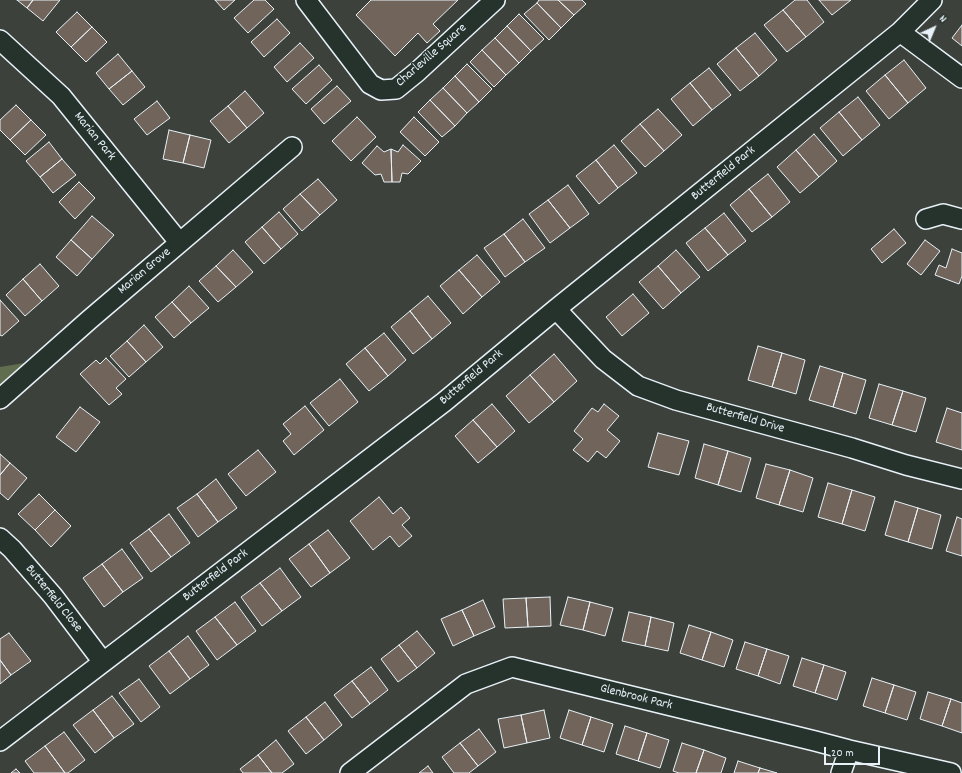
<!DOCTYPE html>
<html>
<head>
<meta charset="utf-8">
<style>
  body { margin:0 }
  #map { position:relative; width:962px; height:773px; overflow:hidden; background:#3c423b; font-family:Dekko,sans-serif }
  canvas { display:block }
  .north { position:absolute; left:914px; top:8px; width:40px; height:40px; -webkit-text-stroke:3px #26332d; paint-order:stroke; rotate:44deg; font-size:11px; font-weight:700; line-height:16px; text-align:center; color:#e8f1f8 }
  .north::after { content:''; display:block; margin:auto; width:14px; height:18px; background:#e8f1f8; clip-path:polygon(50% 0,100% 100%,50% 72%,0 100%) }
  .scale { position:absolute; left:824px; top:747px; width:56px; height:18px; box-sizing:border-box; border:2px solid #e8f1f8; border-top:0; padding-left:5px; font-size:12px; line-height:14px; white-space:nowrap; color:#e8f1f8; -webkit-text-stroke:3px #26332d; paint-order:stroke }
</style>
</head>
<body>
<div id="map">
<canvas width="962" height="773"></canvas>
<div class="north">N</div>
<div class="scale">20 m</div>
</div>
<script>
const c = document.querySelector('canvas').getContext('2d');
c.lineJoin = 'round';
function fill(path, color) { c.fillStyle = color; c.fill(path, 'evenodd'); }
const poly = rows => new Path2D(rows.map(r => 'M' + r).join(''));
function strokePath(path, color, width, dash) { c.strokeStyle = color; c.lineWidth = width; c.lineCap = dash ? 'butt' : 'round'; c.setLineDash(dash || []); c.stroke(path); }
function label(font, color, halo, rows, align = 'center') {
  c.font = font + ' Dekko,sans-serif'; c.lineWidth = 3; c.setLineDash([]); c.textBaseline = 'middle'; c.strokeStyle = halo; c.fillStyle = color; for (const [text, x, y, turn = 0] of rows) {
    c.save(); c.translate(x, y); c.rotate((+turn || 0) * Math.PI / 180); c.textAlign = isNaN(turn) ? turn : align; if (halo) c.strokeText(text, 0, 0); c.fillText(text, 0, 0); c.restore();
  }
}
const green = poly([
  [43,360,0,398,0,367]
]);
const building = poly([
  [17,0,33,0,27,8,17,0],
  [33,0,60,0,43,21,27,8,33,0],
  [215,0,235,0,224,10,215,0],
  [254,0,265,0,274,9,248,33,234,18,254,0],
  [371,0,458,0,433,24,440,31,427,43,418,33,395,56,356,15,371,0],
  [539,0,558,0,574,15,561,28,537,3,539,0],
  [558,0,582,0,586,4,574,15,558,0],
  [795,0,807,0,824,22,806,37,783,10,795,0],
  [819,0,851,0,832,15,819,0],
  [537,3,561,28,549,40,524,14,537,3],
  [783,10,806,37,787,52,764,25,783,10],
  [77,12,92,27,71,47,56,32,77,12],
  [519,14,544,39,531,51,507,26,519,14],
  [277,19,290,33,264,57,251,42,277,19],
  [962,25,962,46,952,38,962,25],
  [507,26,531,51,519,63,495,38,507,26],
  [92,27,107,42,86,62,71,47,92,27],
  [755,33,777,60,759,76,736,48,755,33],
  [495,38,519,63,506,75,482,50,495,38],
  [300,43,314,58,287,82,274,67,300,43],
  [736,48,759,76,740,91,717,64,736,48],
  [482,50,506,75,494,87,470,62,482,50],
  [118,54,132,71,109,89,96,73,118,54],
  [904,60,926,88,908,103,885,75,904,60],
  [467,64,492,89,479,102,455,76,467,64],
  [319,65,332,80,306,104,292,89,319,65],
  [709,68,731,95,712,110,690,83,709,68],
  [132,71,145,87,123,105,109,89,132,71],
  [885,75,908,103,889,119,866,91,885,75],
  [455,76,479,102,467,113,443,88,455,76],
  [690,83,712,110,693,126,671,99,690,83],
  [337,86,351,101,324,124,311,109,337,86],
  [443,88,467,113,455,126,430,100,443,88],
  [245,91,264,113,247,128,228,106,245,91],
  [858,97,880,125,862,140,839,112,858,97],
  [430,100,455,126,442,137,418,112,430,100],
  [157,101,170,118,147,135,134,119,157,101],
  [16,105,31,120,10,140,0,130,0,120,16,105],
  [228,106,247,128,229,143,210,121,228,106],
  [658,109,682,135,664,151,640,124,658,109],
  [839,112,862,140,843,156,820,128,839,112],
  [357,117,376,137,351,161,332,141,357,117],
  [414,117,439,142,425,156,400,132,414,117],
  [31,120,46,135,25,155,10,140,31,120],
  [640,124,664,151,645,167,621,141,640,124],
  [169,130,190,135,183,163,163,159,169,130],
  [814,134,837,161,819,177,796,150,814,134],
  [190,135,211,140,204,168,183,163,190,135],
  [49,142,62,159,40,177,26,161,49,142],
  [403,145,421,161,408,174,402,173,400,182,392,182,391,149,398,152,403,145],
  [614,145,637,173,618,188,596,160,614,145],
  [377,146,384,152,391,149,392,182,384,182,381,174,375,175,362,163,377,146],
  [796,150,819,177,800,193,777,167,796,150],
  [62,159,76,175,53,193,40,177,62,159],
  [596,160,618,188,599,204,576,176,596,160],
  [768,174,790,202,772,217,749,189,768,174],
  [318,179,337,200,320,215,300,194,318,179],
  [79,182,95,198,75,219,59,202,79,182],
  [568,185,589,214,570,228,548,200,568,185],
  [749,189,772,217,752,232,730,205,749,189],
  [300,194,320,215,302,231,283,209,300,194],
  [548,200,570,228,550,243,529,214,548,200],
  [279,212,298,234,281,249,262,227,279,212],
  [724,213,746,241,728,255,705,228,724,213],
  [92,216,114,235,92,259,71,240,92,216],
  [523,219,545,248,525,262,504,234,523,219],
  [262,227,281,249,264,264,245,242,262,227],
  [705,228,728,255,708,271,686,243,705,228],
  [894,229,906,243,882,263,871,249,894,229],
  [504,234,525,262,505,277,484,248,504,234],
  [71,240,92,259,77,276,56,257,71,240],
  [925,240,940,251,921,275,907,264,925,240],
  [952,249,962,253,962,276,959,284,935,275,939,265,946,268,952,249],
  [233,250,253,272,236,287,216,266,233,250],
  [676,250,700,277,681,293,658,266,676,250],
  [477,255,500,282,482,297,459,270,477,255],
  [40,264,59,286,42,301,23,279,40,264],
  [216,266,236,287,218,302,199,281,216,266],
  [658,266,681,293,663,309,639,282,658,266],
  [459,270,482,297,463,314,440,286,459,270],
  [23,279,42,301,25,316,6,295,23,279],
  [189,286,209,308,191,323,172,302,189,286],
  [633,294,649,313,622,336,606,317,633,294],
  [428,296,451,323,432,339,410,311,428,296],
  [0,300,19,321,2,336,0,335,0,300],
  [172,302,191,323,174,338,155,317,172,302],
  [410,311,432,339,413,354,391,327,410,311],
  [144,325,163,347,146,362,127,341,144,325],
  [384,333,406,360,388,376,365,348,384,333],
  [127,341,146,362,129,377,110,356,127,341],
  [758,346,782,353,772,387,748,380,758,346],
  [365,348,388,376,369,391,346,364,365,348],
  [782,353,805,360,796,394,772,387,782,353],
  [554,354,577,381,554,402,530,375,554,354],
  [106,358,126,379,116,388,122,394,109,405,80,374,96,360,100,364,106,358],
  [820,366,843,373,833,407,809,400,820,366],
  [843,373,866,380,856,414,833,407,843,373],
  [530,375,554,402,529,423,506,396,530,375],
  [340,379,358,402,329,426,310,403,340,379],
  [879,384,903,391,892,425,869,418,879,384],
  [903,391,926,398,916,432,892,425,903,391],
  [492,404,515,431,497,447,473,420,492,404],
  [604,404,619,416,607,430,620,441,606,458,597,451,588,462,573,450,583,439,574,431,592,408,598,412,604,404],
  [305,406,324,430,294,455,283,441,291,434,283,424,305,406],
  [80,407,100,422,76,452,56,437,80,407],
  [947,408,962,413,962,450,936,442,947,408],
  [473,420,497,447,478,463,455,436,473,420],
  [658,433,689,441,679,475,648,467,658,433],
  [704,444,728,451,718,485,695,478,704,444],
  [258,450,276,472,246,496,228,474,258,450],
  [728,451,751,458,741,492,718,485,728,451],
  [0,454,10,463,0,475,0,454],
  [10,463,27,478,8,500,0,493,0,475,10,463],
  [766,464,790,470,779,505,756,498,766,464],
  [790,470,813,478,803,512,779,505,790,470],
  [216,479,237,508,218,522,197,494,216,479],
  [828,483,852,490,842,524,818,517,828,483],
  [852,490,875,497,865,531,842,524,852,490],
  [39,494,55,510,35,530,18,514,39,494],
  [197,494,218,522,198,537,177,508,197,494],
  [379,497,393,514,401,507,410,518,402,525,412,536,399,547,390,536,373,550,350,521,379,497],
  [895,501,918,508,908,542,885,535,895,501],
  [918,508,941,515,932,549,908,542,918,508],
  [55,510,71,526,51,547,35,530,55,510],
  [169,514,190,543,171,557,149,529,169,514],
  [957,517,962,519,962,556,946,551,957,517],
  [149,529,171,557,151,572,130,543,149,529],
  [328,530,350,558,330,573,309,544,328,530],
  [309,544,330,573,311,587,289,559,309,544],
  [122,549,143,578,123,592,102,564,122,549],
  [102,564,123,592,104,607,83,578,102,564],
  [280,568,301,597,282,611,260,583,280,568],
  [260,583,282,611,262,626,241,597,260,583],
  [550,597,551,626,528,627,526,598,550,597],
  [568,597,590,602,583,630,560,625,568,597],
  [526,598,528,627,505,628,503,599,526,598],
  [483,600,495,627,474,636,462,610,483,600],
  [235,602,256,631,237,645,215,617,235,602],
  [590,602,613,608,605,636,583,630,590,602],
  [462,610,474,636,453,646,441,619,462,610],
  [629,612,651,617,645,646,622,641,629,612],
  [215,617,237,645,217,660,196,631,215,617],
  [651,617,674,623,668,651,645,646,651,617],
  [689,625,711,632,702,660,680,653,689,625],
  [417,631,435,653,417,668,399,645,417,631],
  [711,632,733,640,724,667,702,660,711,632],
  [9,633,31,661,11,675,0,660,0,639,9,633],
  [188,636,209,665,190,679,169,651,188,636],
  [745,642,767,649,758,676,736,669,745,642],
  [399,645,417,668,398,682,381,659,399,645],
  [767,649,789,656,780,684,758,676,767,649],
  [169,651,190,679,170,694,149,666,169,651],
  [802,658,824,665,815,693,793,686,802,658],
  [0,660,11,675,0,684,0,660],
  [824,665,846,672,837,700,815,693,824,665],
  [371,667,388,690,370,704,352,681,371,667],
  [872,678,894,685,885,713,863,706,872,678],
  [139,679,160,707,141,722,119,693,139,679],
  [352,681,370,704,352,718,334,695,352,681],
  [894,685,916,692,907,720,885,713,894,685],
  [928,692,951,699,942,726,920,719,928,692],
  [112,696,134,724,114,738,93,710,112,696],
  [951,699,962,703,962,733,942,726,951,699],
  [325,702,342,725,324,740,306,717,325,702],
  [93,710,114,738,95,753,73,725,93,710],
  [544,710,550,738,527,743,521,715,544,710],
  [569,710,591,717,582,745,560,738,569,710],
  [521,715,527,743,504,748,498,719,521,715],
  [306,717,324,740,306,754,288,731,306,717],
  [591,717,613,724,604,752,582,745,591,717],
  [625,726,647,733,638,761,616,754,625,726],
  [479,729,496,752,478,766,460,743,479,729],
  [64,732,85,760,68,773,65,773,45,746,64,732],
  [647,733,669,740,660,768,638,761,647,733],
  [276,740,294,764,282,773,272,773,258,755,276,740],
  [460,743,478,766,469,773,454,773,442,757,460,743],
  [682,743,704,750,696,773,679,773,673,771,682,743],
  [45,746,65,773,34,773,25,761,45,746],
  [704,750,726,758,721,773,696,773,704,750],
  [258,755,272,773,243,773,240,769,258,755],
  [738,761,760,768,758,773,734,773,738,761],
  [428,766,433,773,419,773,428,766],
  [760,768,777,773,758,773,760,768],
  [16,769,20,773,11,773,16,769]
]);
const street = poly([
  [306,0,370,84,381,90,396,89,417,72,495,0],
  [900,32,962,78],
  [0,40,61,96,179,242],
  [926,219,943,214,962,219],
  [556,309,603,359,638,386,676,400,852,448,906,465,962,479],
  [0,399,89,320,292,147],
  [0,538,12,549,53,596,103,662],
  [0,741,444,402,556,309,900,32,932,0],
  [350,773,466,684,512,667,815,741,849,750,951,773],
  [841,773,849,750]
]);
const streetNames = [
  ["Charleville Square",432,56,-41],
  ["Marian Park",94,137,51],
  ["Butterfield Park",724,174,-39],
  ["Marian Grove",145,272,-40],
  ["Butterfield Park",472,378,-40],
  ["Butterfield Drive",745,419,16],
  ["Butterfield Park",216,576,-37],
  ["Butterfield Close",53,599,51],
  ["Glenbrook Park",636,698,14]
];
fill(green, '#606e4f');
fill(building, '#71655b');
strokePath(building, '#e8f1f8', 1);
strokePath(street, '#e8f1f8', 22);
strokePath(street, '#26332d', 19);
label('13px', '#e8f1f8', '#26332d', streetNames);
</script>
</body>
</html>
